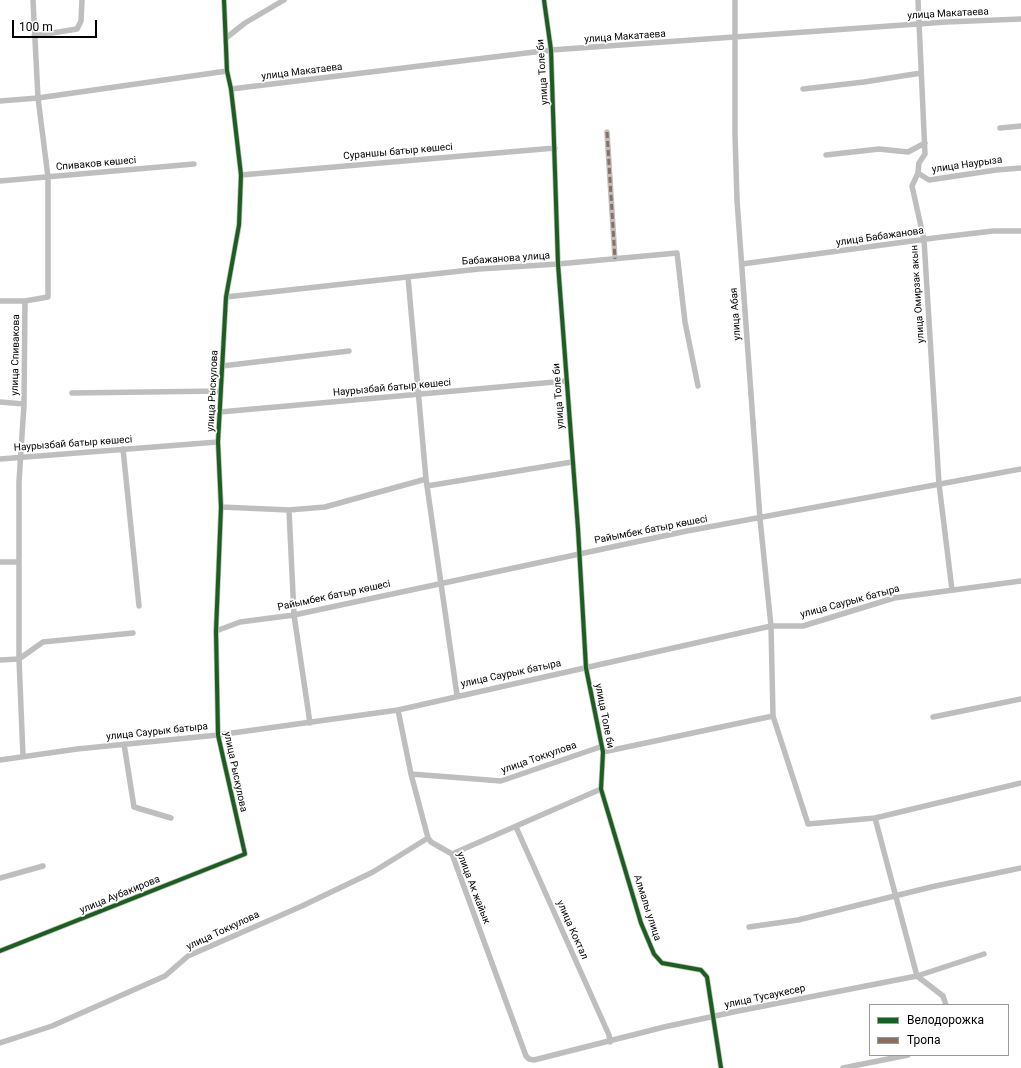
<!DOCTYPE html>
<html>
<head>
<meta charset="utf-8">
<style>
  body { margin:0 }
  #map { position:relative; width:1021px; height:1068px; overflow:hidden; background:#fff; font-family:Roboto,sans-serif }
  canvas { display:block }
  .legend { position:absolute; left:869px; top:1004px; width:140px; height:52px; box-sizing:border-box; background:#fff; border:1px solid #999; margin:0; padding:5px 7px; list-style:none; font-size:12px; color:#000 }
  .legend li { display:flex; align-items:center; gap:8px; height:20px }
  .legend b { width:20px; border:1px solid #999 }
  .scale { position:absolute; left:12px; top:20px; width:85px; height:18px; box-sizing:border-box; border:2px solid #000; border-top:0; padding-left:5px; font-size:12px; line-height:14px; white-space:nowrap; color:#000; -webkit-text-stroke:3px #fff; paint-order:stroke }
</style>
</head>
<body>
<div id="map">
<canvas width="1021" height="1068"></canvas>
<ul class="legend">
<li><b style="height:5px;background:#1b5e20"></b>Велодорожка</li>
<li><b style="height:5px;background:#8d6e63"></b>Тропа</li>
</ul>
<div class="scale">100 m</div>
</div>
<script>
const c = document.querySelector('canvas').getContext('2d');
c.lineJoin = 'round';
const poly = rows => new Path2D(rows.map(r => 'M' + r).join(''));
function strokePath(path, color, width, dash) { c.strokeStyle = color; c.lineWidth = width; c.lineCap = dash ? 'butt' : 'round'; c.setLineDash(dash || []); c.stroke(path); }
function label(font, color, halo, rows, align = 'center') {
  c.font = font + ' Roboto,sans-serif'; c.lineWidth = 3.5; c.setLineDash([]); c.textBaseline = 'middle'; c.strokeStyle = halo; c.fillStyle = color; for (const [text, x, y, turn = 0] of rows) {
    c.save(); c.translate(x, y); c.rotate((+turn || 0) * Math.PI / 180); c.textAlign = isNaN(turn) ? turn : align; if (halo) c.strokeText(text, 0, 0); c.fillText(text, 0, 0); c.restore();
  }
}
const minor = poly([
  [544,0,551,50,558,264,578,529,586,668,603,752,601,789,641,923,654,954,662,963,701,970,707,977,721,1068],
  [735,0,735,134,737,200,760,519,771,626,773,716,808,824,875,818,917,976,943,996,946,1005],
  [918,0,925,154,919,163,918,173,912,186,924,240,939,484,952,590],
  [34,36,77,29,81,21,82,0],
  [226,38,245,23,284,0],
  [231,89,551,50,946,22,1021,19],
  [803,89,864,82,921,73],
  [0,101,38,98,227,71],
  [1000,128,1021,126],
  [607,132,615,259],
  [826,155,879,149,908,152,925,143],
  [918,173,929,180,996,170,1021,168],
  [241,175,555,148],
  [0,181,194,164],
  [742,264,934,238,993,231,1021,231],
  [408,277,426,479,457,695],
  [226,297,479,269,558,264,677,253,685,322,698,386],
  [0,301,25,301],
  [222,366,349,351],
  [72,393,221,391],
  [0,402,24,404],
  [220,412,566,381],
  [123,449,139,606],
  [0,459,218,442],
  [427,486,572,462],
  [221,507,289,510,325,507,426,479],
  [289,510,294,615,310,723],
  [0,562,19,562],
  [216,631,240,622,294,615,687,531,1021,469],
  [0,660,19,659,19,482,24,404,25,301,48,297,48,177,38,98,33,0],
  [398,710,411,774,428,838,431,842,452,854,526,1056,529,1059,534,1060,664,1027,738,1011,917,976,984,954],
  [933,717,1021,699],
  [124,744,134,807,171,818],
  [603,752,773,716],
  [23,756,19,659,43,642,133,633],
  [0,760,77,749,218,735,398,710,771,626,803,626,894,598,1021,581],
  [411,774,501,781,600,747],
  [875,818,1021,783],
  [516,827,609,1035,610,1042],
  [452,854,601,789],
  [0,878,43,866],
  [749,927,798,920,931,887,1021,868],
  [0,951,245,854,218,735,216,631,221,507,218,442,226,297,239,225,241,175,231,89,227,71,224,0],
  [0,1043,52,1026,165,976,188,956,302,906,373,872,428,838],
  [843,1068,908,1055]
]);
const quiet = poly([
  [607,132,615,259]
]);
const cycleway = poly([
  [544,0,551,50,558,264,578,529,586,668,603,752,601,789,641,923,654,954,662,963,701,970,707,977,721,1068],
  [0,951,245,854,218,735,216,631,221,507,218,442,226,297,239,225,241,175,231,89,227,71,224,0]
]);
const streetNames = [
  ["улица Макатаева",948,14,-3],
  ["улица Макатаева",625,37,-4],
  ["улица Макатаева",302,72,-7],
  ["улица Толе би",543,72,-94],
  ["Сураншы батыр көшесі",398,152,-5],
  ["Спиваков көшесі",96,164,-5],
  ["улица Наурыза",967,165,-8],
  ["улица Бабажанова",880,237,-8],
  ["Бабажанова улица",506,259,-4],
  ["улица Омирзак акын",918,294,-94],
  ["улица Абая",736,314,-94],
  ["улица Спивакова",16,355,-89],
  ["Наурызбай батыр көшесі",392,388,-5],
  ["улица Рыскулова",213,391,-87],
  ["улица Толе би",559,396,-94],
  ["Наурызбай батыр көшесі",73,444,-4],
  ["Райымбек батыр көшесі",651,530,-11],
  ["Райымбек батыр көшесі",334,596,-12],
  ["улица Саурык батыра",850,602,-15],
  ["улица Саурык батыра",511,674,-12],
  ["улица Толе би",604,716,79],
  ["улица Саурык батыра",157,732,-6],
  ["улица Токкулова",539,758,-19],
  ["улица Рыскулова",235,772,78],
  ["улица Ак жайык",473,888,69],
  ["улица Аубакирова",120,895,-22],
  ["Алмалы улица",647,908,72],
  ["улица Коктал",572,930,66],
  ["улица Токкулова",223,931,-25],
  ["улица Тусаукесер",765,997,-12]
];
strokePath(minor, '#bebebe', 5.5);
strokePath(quiet, '#8d6e63', 3, [6, 3]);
strokePath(cycleway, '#1b5e20', 4);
label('10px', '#000', '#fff', streetNames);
</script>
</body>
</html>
